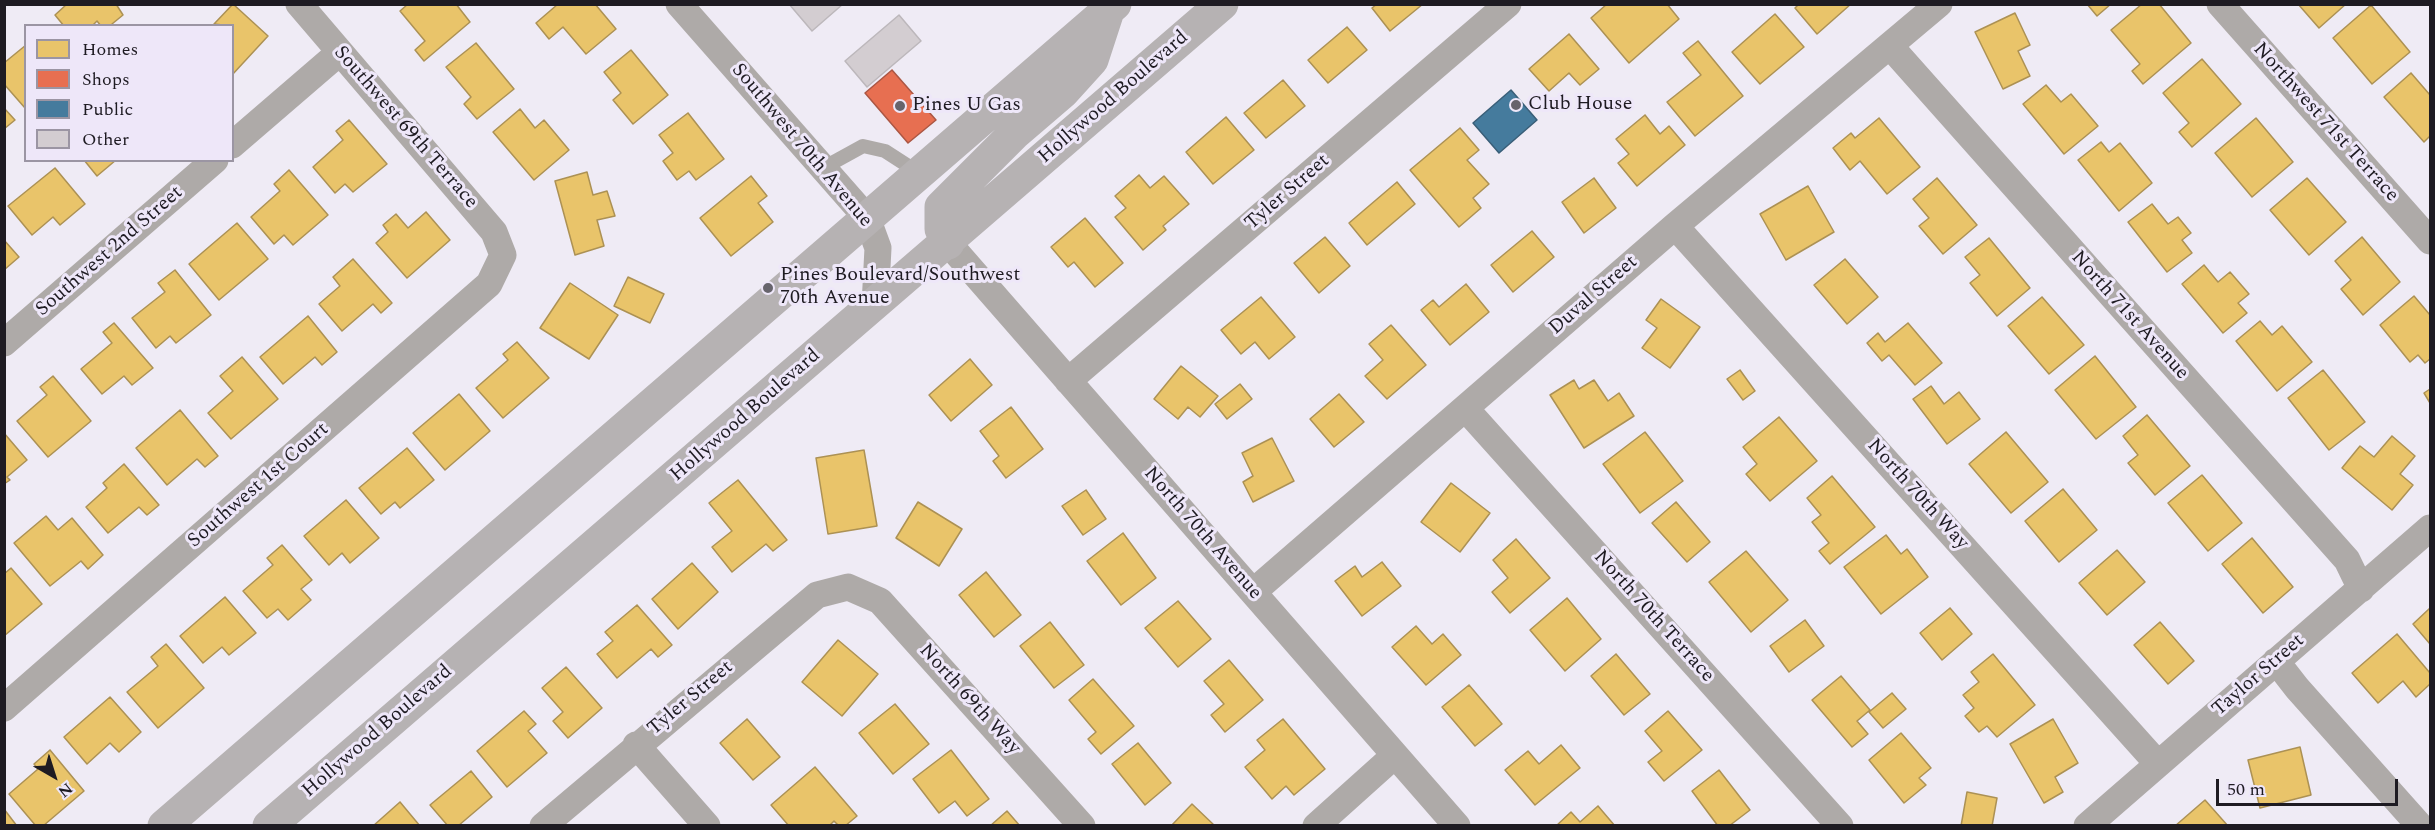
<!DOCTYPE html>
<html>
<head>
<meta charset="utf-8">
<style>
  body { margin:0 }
  #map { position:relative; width:2435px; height:830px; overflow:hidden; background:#efebf5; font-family:Spectral,serif }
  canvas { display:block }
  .frame { position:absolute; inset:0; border:6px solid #1e1b22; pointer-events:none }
  .legend { position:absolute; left:24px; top:24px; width:210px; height:138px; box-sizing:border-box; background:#eee7f9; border:2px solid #9b95a3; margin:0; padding:8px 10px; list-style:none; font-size:18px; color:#1e1b22 }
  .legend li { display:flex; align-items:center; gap:12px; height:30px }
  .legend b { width:30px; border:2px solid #9b95a3 }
  .north { position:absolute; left:24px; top:746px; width:60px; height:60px; -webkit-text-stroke:4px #eee7f9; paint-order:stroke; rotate:141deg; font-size:16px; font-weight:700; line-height:24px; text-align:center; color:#1e1b22 }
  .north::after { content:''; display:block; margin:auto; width:21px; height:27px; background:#1e1b22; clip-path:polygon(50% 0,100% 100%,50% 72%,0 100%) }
  .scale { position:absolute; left:2216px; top:779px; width:182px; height:27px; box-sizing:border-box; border:3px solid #1e1b22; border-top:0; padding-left:8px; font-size:18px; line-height:21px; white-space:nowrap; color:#1e1b22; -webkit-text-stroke:4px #eee7f9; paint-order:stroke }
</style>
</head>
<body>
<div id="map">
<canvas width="2435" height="830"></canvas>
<div class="frame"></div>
<ul class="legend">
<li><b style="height:16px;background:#e9c46a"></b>Homes</li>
<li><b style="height:16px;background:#e76f51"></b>Shops</li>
<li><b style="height:16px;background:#457b9d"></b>Public</li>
<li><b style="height:16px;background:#d3cdd1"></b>Other</li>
</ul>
<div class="north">N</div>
<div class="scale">50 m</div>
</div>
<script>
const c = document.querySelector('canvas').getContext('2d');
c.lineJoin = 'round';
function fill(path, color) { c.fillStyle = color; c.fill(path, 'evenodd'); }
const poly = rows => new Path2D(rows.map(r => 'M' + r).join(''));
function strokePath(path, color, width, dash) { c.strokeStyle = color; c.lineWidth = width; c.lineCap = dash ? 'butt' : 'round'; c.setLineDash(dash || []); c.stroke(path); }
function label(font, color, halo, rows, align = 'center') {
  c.font = font + ' Spectral,serif'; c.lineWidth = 6; c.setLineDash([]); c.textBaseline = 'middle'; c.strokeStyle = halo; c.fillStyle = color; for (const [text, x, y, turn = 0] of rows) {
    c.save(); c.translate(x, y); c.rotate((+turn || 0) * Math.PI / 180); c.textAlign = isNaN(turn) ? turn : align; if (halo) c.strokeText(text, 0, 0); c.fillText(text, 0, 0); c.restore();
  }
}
const homes = poly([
  [67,4,116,4,123,15,112,24,114,26,101,26,97,21,92,26,64,26,55,15,67,4],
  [233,4,268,36,232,75,232,26,214,24,233,4],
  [408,4,456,4,470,22,424,61,415,50,425,41,400,11,408,4],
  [558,4,595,4,616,29,586,54,563,27,549,39,536,23,558,4],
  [1377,4,1423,4,1390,31,1372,8,1377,4],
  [1607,4,1667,4,1679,19,1629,63,1591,18,1607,4],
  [1799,4,1851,4,1817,34,1795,8,1799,4],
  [2087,4,2111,4,2097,16,2087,4],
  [2142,4,2159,4,2191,43,2143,84,2132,71,2140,64,2111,30,2142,4],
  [2298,4,2346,4,2319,28,2298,4],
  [2371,5,2410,52,2372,84,2333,38,2371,5],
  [2015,13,2030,45,2018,51,2030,76,2003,89,1975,32,2015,13],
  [1775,14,1804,47,1760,84,1732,52,1775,14],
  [1347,27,1367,50,1328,83,1308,60,1347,27],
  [1569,34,1599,69,1580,85,1569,73,1549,91,1529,69,1569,34],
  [1698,41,1743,96,1695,136,1667,102,1701,75,1683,53,1698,41],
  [476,43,514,89,477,119,464,104,471,97,446,67,476,43],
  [26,45,26,107,25,108,4,84,4,63,26,45],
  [631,50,668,95,633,124,613,100,621,93,604,72,631,50],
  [2202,59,2241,104,2192,147,2179,132,2189,123,2163,93,2202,59],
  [2411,73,2430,95,2430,136,2424,142,2384,97,2411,73],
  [1283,80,1305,106,1266,138,1244,113,1283,80],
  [2046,85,2061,102,2071,94,2098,126,2064,154,2023,104,2046,85],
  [4,108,15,120,4,129,4,108],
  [520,109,535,128,544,120,569,150,534,180,493,132,520,109],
  [688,113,724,159,696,180,689,171,677,180,663,161,673,153,659,135,688,113],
  [1645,115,1660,134,1669,126,1685,145,1637,186,1618,163,1629,154,1616,139,1645,115],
  [1226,117,1254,150,1213,184,1186,152,1226,117],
  [1879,118,1920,167,1887,194,1860,161,1850,170,1833,148,1851,133,1855,138,1879,118],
  [2256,118,2293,162,2252,197,2215,153,2256,118],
  [349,120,387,164,353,192,345,184,335,193,313,167,343,140,336,131,349,120],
  [1460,128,1479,150,1467,160,1489,184,1473,198,1481,208,1459,227,1410,170,1460,128],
  [2101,142,2109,152,2120,143,2152,183,2119,211,2078,160,2101,142],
  [84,160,116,160,97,176,84,160],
  [55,168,85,204,60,225,53,217,32,235,8,206,55,168],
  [289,170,328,215,293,245,284,235,274,244,251,217,280,191,274,184,289,170],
  [587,172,593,195,607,191,615,216,597,220,604,246,575,255,555,181,587,172],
  [1139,175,1150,188,1164,176,1189,204,1163,226,1166,230,1143,250,1115,217,1126,208,1115,196,1139,175],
  [751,176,767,196,758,203,773,222,731,256,700,218,751,176],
  [1594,178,1616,208,1584,233,1562,202,1594,178],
  [1937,178,1977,225,1943,254,1919,226,1929,218,1913,199,1937,178],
  [2307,178,2346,222,2309,255,2270,210,2307,178],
  [1397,182,1415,204,1367,245,1349,223,1397,182],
  [1808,186,1834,232,1786,260,1760,214,1808,186],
  [2152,204,2168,224,2178,217,2191,233,2182,240,2192,253,2167,272,2128,222,2152,204],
  [426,212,450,240,407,278,376,243,388,232,383,225,396,214,408,228,426,212],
  [1085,218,1123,263,1095,287,1074,262,1068,267,1051,247,1085,218],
  [237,223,268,259,219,300,189,264,237,223],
  [1532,231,1554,257,1513,292,1491,265,1532,231],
  [1325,237,1350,266,1319,293,1294,263,1325,237],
  [2362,237,2400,282,2363,315,2341,289,2351,280,2335,261,2362,237],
  [1989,238,2030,288,1997,316,1970,283,1980,275,1965,257,1989,238],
  [4,240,19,257,4,270,4,240],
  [353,259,392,303,381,313,373,304,342,331,319,304,340,286,333,277,353,259],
  [1845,259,1878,297,1847,324,1814,285,1845,259],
  [2204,265,2218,282,2230,272,2249,294,2238,303,2247,313,2223,333,2182,284,2204,265],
  [175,270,211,315,176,343,170,336,156,348,132,318,165,292,158,283,175,270],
  [628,277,664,294,650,323,614,306,628,277],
  [570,283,618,315,589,359,540,328,570,283],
  [1466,284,1489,312,1450,345,1421,310,1433,300,1439,307,1466,284],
  [2414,296,2430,315,2430,359,2425,363,2418,355,2410,362,2380,325,2414,296],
  [1261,297,1295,337,1269,359,1255,342,1241,354,1221,330,1261,297],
  [2042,297,2084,345,2049,374,2008,326,2042,297],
  [1661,299,1700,327,1670,368,1642,348,1657,328,1646,320,1661,299],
  [308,316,337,352,322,365,315,357,283,384,260,357,308,316],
  [2260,321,2272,335,2282,326,2312,362,2277,391,2236,341,2260,321],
  [114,323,153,368,132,385,124,376,102,394,81,369,112,343,103,332,114,323],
  [1908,323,1942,363,1915,385,1889,355,1882,361,1867,343,1878,333,1885,342,1908,323],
  [1391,325,1426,365,1387,399,1365,376,1383,360,1369,344,1391,325],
  [517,342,549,378,503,418,476,388,508,360,503,354,517,342],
  [2095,356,2136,407,2096,439,2055,390,2095,356],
  [242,357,278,399,231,439,208,413,233,391,220,376,242,357],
  [970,359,992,385,951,421,929,395,970,359],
  [1181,366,1218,396,1200,417,1188,407,1178,419,1154,399,1181,366],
  [1740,370,1755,391,1743,400,1727,379,1740,370],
  [2323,370,2365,422,2329,450,2288,398,2323,370],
  [53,376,91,421,48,457,17,421,47,395,40,387,53,376],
  [1574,380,1579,389,1594,380,1608,401,1619,393,1634,416,1584,448,1550,395,1574,380],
  [1240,384,1252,399,1227,419,1215,404,1240,384],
  [1931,386,1944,404,1959,392,1980,419,1947,444,1913,399,1931,386],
  [2430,389,2430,403,2424,393,2430,389],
  [459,394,490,431,445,470,413,433,459,394],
  [1339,394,1364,422,1334,447,1310,419,1339,394],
  [1011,407,1043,449,1006,478,993,461,999,456,980,431,1011,407],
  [180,410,218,456,205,467,197,459,167,485,136,448,180,410],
  [2147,415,2190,466,2155,495,2128,463,2138,455,2123,436,2147,415],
  [1779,417,1817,461,1770,501,1746,474,1757,464,1743,447,1779,417],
  [1645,432,1683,481,1640,513,1603,464,1645,432],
  [2006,432,2048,482,2011,513,1969,464,2006,432],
  [4,433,27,460,7,477,10,480,4,484,4,433],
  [2392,436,2415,456,2400,474,2413,485,2392,510,2342,468,2360,446,2374,457,2392,436],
  [1272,438,1294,481,1253,502,1243,482,1253,476,1242,453,1272,438],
  [407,448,434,480,400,508,395,502,381,514,359,488,407,448],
  [864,450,877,526,828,534,816,458,864,450],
  [124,464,159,505,147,515,139,507,108,533,86,507,107,488,103,483,124,464],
  [2202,475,2242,523,2208,551,2168,503,2202,475],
  [1832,476,1875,527,1830,564,1819,551,1829,543,1812,522,1821,515,1807,498,1832,476],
  [738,480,787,540,773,551,766,544,732,572,712,547,732,531,709,503,738,480],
  [1451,483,1490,513,1460,552,1421,522,1451,483],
  [2063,489,2097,530,2059,562,2025,521,2063,489],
  [1086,490,1106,519,1083,535,1062,506,1086,490],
  [346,500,379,538,350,563,342,553,329,565,304,536,346,500],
  [918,502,962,529,939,566,896,538,918,502],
  [1676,502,1710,542,1687,562,1652,523,1676,502],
  [46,516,58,530,72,518,103,555,88,569,81,561,50,586,14,543,46,516],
  [1123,533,1156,578,1121,605,1087,561,1123,533],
  [1886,535,1901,554,1907,549,1928,577,1881,614,1844,567,1886,535],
  [2252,538,2293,587,2263,613,2222,564,2252,538],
  [1516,539,1550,578,1510,613,1492,592,1508,578,1493,560,1516,539],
  [282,545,312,580,301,589,311,600,288,620,278,609,267,618,243,591,273,565,267,558,282,545],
  [2117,550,2145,582,2107,615,2079,583,2117,550],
  [1746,551,1788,600,1751,632,1709,582,1746,551],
  [1382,562,1401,586,1362,616,1335,581,1355,566,1362,577,1382,562],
  [692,563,718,592,678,629,652,599,692,563],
  [11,568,42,604,4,636,4,574,11,568],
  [986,572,1021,615,994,637,959,595,986,572],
  [225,597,256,633,229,655,222,647,203,663,180,636,225,597],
  [1567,598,1601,639,1565,671,1530,630,1567,598],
  [1178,601,1211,639,1178,667,1145,628,1178,601],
  [637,605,672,645,658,657,651,649,617,678,597,654,613,641,605,632,637,605],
  [1950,608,1972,634,1942,660,1920,633,1950,608],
  [2430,608,2430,644,2413,624,2430,608],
  [1805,620,1824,646,1789,672,1770,646,1805,620],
  [1050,622,1084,665,1054,688,1020,646,1050,622],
  [2160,622,2194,661,2168,684,2134,645,2160,622],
  [1416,626,1432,644,1443,634,1461,655,1426,685,1392,647,1416,626],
  [2397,634,2430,673,2430,684,2416,697,2403,681,2378,703,2352,673,2397,634],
  [838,640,878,674,842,716,802,682,838,640],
  [166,644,204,688,158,728,127,692,158,666,151,657,166,644],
  [1616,654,1650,694,1624,715,1591,676,1616,654],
  [1993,654,2035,705,1997,737,1987,726,1979,732,1965,716,1974,708,1963,695,1979,682,1971,672,1993,654],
  [1229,660,1263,700,1225,732,1211,715,1224,704,1204,681,1229,660],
  [566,667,602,708,568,738,553,721,563,712,542,688,566,667],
  [1841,676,1870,710,1857,721,1868,734,1852,747,1812,700,1841,676],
  [1093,679,1134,726,1101,754,1088,739,1096,732,1069,700,1093,679],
  [1469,685,1502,724,1475,746,1442,707,1469,685],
  [1892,693,1906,709,1883,728,1869,712,1892,693],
  [110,697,141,732,119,752,110,743,87,764,64,737,110,697],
  [895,704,929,744,893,774,859,733,895,704],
  [524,711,536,724,528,731,547,753,507,787,477,751,524,711],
  [1668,711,1702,750,1664,781,1648,762,1662,751,1645,731,1668,711],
  [747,719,780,757,753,780,720,743,747,719],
  [1283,719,1325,769,1294,795,1286,786,1272,799,1245,767,1265,750,1257,740,1283,719],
  [2053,719,2078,763,2055,777,2063,792,2044,803,2010,744,2053,719],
  [1901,733,1931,768,1919,778,1926,785,1904,803,1869,760,1901,733],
  [1138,743,1171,783,1145,805,1112,764,1138,743],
  [1561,745,1580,768,1535,805,1505,770,1528,751,1539,764,1561,745],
  [2300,747,2311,795,2260,808,2248,760,2300,747],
  [50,750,84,791,43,826,36,826,9,794,38,769,34,764,50,750],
  [951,750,989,799,967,816,955,801,939,813,913,779,951,750],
  [815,767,857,816,845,826,839,826,834,821,829,826,789,826,771,805,815,767],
  [1719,770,1750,810,1729,826,1718,826,1692,791,1719,770],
  [471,771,492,797,458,826,448,826,430,805,471,771],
  [1967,792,1997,798,1992,826,1961,826,1967,792],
  [2205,800,2228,826,2175,826,2205,800],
  [400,802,420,826,373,826,400,802],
  [1192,804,1215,826,1171,826,1192,804],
  [1598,806,1615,826,1556,826,1571,812,1580,822,1598,806],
  [4,809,17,826,4,826,4,809],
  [1007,811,1020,826,990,826,1007,811]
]);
const shops = poly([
  [892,70,936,120,908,143,865,93,892,70]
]);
const public = poly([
  [1511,90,1537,120,1499,153,1473,123,1511,90]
]);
const building = poly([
  [789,4,843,4,812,31,789,4],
  [899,15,921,41,867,87,845,61,899,15]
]);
const lane = poly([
  [823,168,863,146,885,151,919,173]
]);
const street = poly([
  [679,4,867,218,878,248,875,305],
  [2220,4,2430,241],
  [1890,46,2347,560,2361,589],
  [232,145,340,52],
  [1675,226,2158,764],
  [948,243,1457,826],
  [4,343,215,160],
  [1068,381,1508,4],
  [1465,408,1840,826],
  [1253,592,1675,226,1939,4],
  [2276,661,2297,688,2420,826],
  [4,708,489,284,503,255,494,232,299,4],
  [636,745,707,826],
  [543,826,817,595,848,587,880,601,1082,826],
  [1316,826,1394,756],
  [2087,826,2430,528]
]);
const highway = poly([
  [948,243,941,229,941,207,1014,134,1063,92,1092,60,1108,11],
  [164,826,1115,4],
  [269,826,1222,4]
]);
const markers = [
  [1516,105,6,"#67646c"],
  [900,106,6,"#67646c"],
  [768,288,6,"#67646c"]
];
const streetNames = [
  ["Hollywood Boulevard",1114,98,-41],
  ["Northwest 71st Terrace",2325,123,48],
  ["Southwest 69th Terrace",405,128,49],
  ["Southwest 70th Avenue",801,146,50],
  ["Tyler Street",1288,193,-41],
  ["Southwest 2nd Street",110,252,-41],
  ["Duval Street",1594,296,-41],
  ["North 71st Avenue",2129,316,48],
  ["Hollywood Boulevard",746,416,-41],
  ["Southwest 1st Court",259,486,-41],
  ["North 70th Way",1917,495,48],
  ["North 70th Avenue",1202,534,49],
  ["North 70th Terrace",1653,617,48],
  ["Taylor Street",2259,676,-41],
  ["Tyler Street",691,699,-40],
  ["North 69th Way",969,700,48],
  ["Hollywood Boulevard",378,732,-41]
];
const poiNames = [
  ["Club House",1528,105],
  ["Pines U Gas",912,106],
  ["Pines Boulevard/Southwest",780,276],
  ["70th Avenue",780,299]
];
fill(homes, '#e9c46a');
strokePath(homes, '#ac9154', 1.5);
fill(shops, '#e76f51');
strokePath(shops, '#ab5643', 1.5);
fill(public, '#457b9d');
strokePath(public, '#395e78', 1.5);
fill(building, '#d3cdd1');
strokePath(building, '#bcb7bb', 1.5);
strokePath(lane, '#aeaaa8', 14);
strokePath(street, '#aeaaa8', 27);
strokePath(highway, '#b6b2b3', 33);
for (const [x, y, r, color] of markers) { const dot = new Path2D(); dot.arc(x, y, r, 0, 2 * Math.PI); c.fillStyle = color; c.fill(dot); strokePath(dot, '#eee7f9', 2); }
label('20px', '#1e1b22', '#eee7f9', streetNames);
label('20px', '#1e1b22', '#eee7f9', poiNames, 'left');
</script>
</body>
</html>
